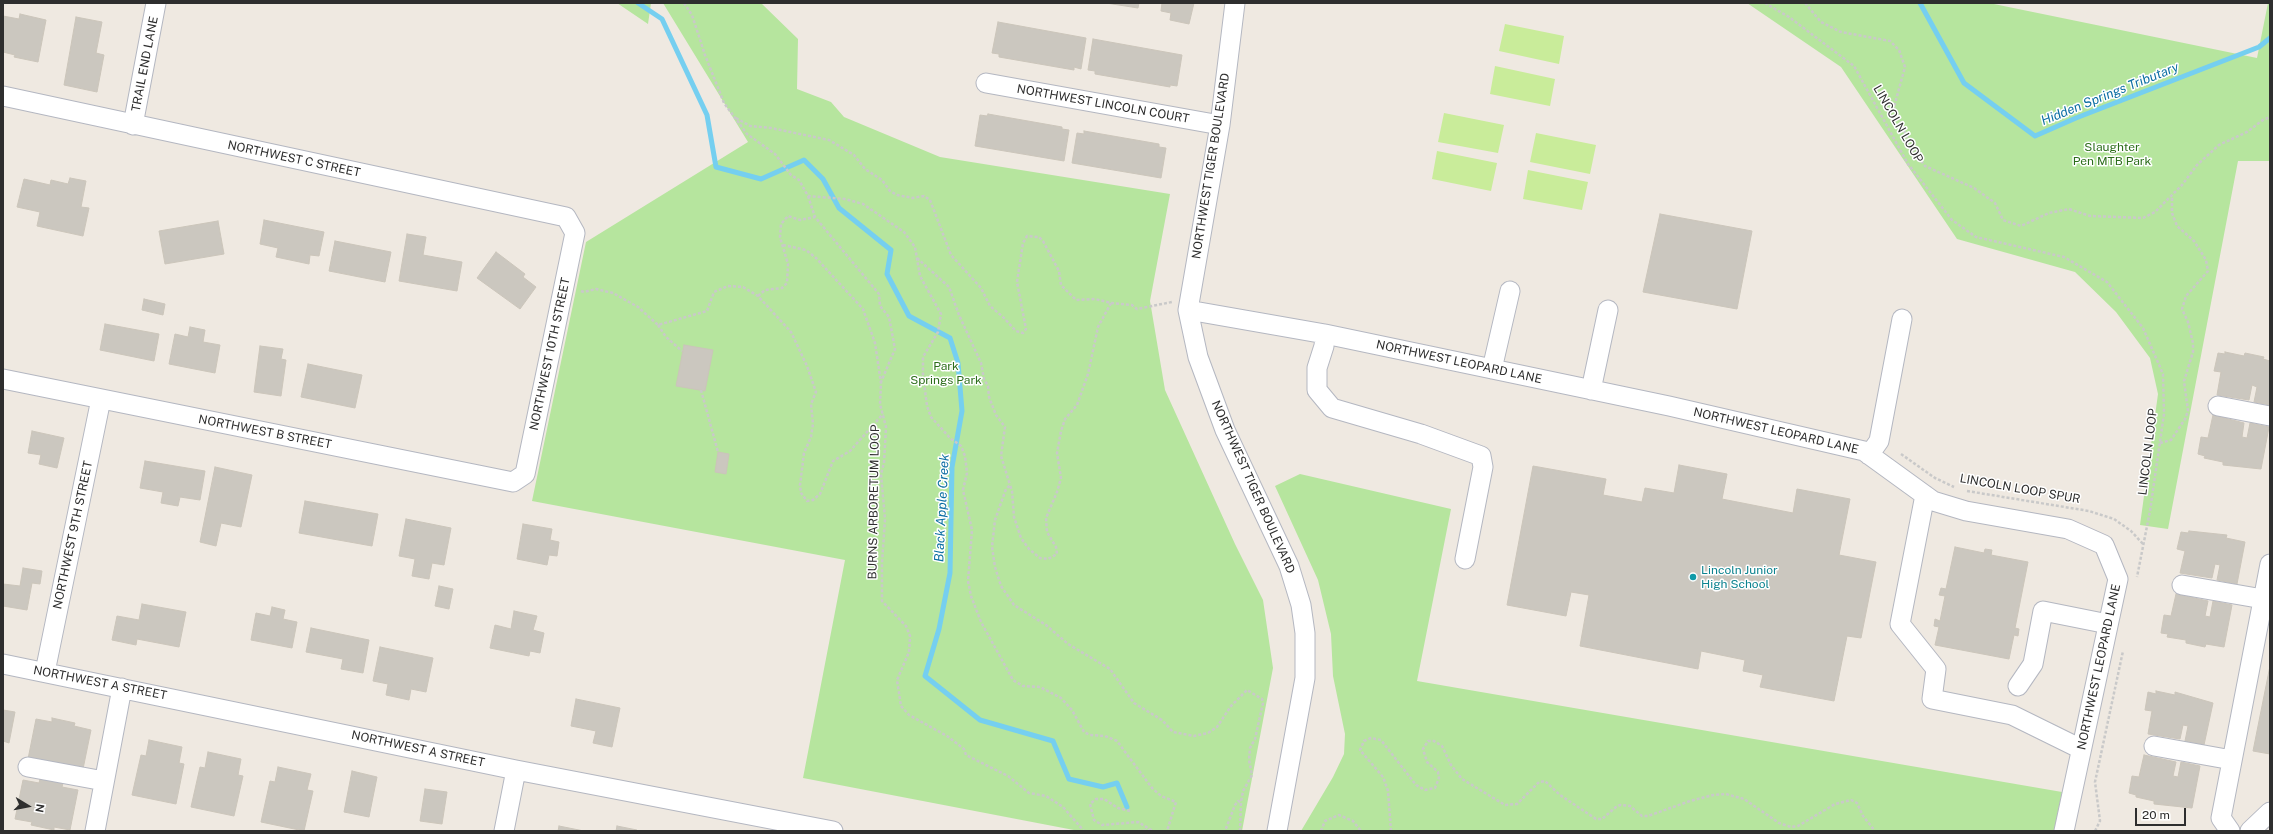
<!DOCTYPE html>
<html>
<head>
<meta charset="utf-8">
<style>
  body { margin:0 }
  #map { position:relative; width:2273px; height:834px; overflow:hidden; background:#efe9e1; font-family:"Public Sans",sans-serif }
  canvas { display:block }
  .frame { position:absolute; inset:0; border:4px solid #2e2e2e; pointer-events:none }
  .north { position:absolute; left:8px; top:786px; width:40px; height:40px; -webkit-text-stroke:3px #fff; paint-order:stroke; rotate:100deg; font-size:11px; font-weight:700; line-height:16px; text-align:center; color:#2e2e2e }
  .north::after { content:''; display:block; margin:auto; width:14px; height:18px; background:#2e2e2e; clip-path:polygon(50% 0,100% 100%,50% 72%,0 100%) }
  .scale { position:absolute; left:2135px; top:808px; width:51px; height:18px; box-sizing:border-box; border:2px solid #2e2e2e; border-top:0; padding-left:5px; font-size:12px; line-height:14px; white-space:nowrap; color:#2e2e2e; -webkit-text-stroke:3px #fff; paint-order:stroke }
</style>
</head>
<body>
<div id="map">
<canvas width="2273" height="834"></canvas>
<div class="frame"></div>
<div class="north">N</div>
<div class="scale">20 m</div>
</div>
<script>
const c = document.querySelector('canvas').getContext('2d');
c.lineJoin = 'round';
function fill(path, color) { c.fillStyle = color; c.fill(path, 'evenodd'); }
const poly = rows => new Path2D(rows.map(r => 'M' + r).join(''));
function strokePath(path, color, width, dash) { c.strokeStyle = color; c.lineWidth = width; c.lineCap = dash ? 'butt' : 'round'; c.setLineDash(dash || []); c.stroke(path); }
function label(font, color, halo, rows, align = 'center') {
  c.font = font + ' "Public Sans",sans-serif'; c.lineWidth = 3; c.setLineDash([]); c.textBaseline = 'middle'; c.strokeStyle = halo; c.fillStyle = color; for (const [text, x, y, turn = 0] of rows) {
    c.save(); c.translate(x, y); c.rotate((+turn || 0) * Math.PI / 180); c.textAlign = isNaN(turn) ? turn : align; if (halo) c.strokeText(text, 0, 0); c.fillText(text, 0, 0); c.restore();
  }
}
const green = poly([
  [617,3,651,3,648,24],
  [663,3,761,3,798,39,797,89,831,102,844,117,940,157,1170,194,1150,301,1165,390,1235,544,1263,600,1273,668,1242,831,1079,831,803,778,845,560,532,501,586,242,748,142],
  [1747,3,1989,3,2257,58,2268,3,2270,3,2270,161,2238,161,2168,529,2140,525,2158,394,2150,358,2116,312,2075,272,1957,239,1841,67],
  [1300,474,1451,509,1417,681,2062,792,2054,831,1301,831,1333,777,1344,754,1345,734,1333,676,1331,634,1318,580,1275,486]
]);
const pitch = poly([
  [1505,24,1564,36,1559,64,1499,51],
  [1495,66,1555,79,1550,106,1490,94],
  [1444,113,1504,125,1498,153,1438,142],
  [1536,133,1596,145,1590,174,1530,162],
  [1437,151,1497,163,1491,191,1432,179],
  [1528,170,1588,182,1582,210,1523,199]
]);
const stream = poly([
  [638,3,662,19,707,115,716,167,761,179,804,160,823,179,839,208,891,250,887,274,909,316,950,338,958,363,962,411,952,467,950,573,939,629,925,676,980,720,1053,741,1069,779,1103,787,1117,783,1127,807],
  [1920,3,1964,83,2035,136,2076,118,2259,47,2270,38]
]);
const building = poly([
  [1106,3,1139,3,1138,8,1106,3],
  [1162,3,1194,3,1189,24,1170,20,1171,13,1161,11,1162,3],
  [20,14,46,20,38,62,14,57,15,55,3,52,3,16,19,19,20,14],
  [76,17,102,22,96,53,104,55,97,92,64,85,76,17],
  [998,22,1086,38,1081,69,1074,67,1074,70,999,57,999,54,992,53,998,22],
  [1093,39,1182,55,1177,86,1170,85,1170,87,1095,74,1095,71,1088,70,1093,39],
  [988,114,1062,127,1062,129,1069,130,1064,161,975,146,980,115,987,116,988,114],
  [1084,131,1159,144,1159,147,1166,148,1161,178,1072,163,1077,133,1084,134,1084,131],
  [70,178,86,181,81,207,89,208,83,236,37,226,40,212,17,207,24,179,50,185,51,180,68,184,70,178],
  [1660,214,1752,231,1737,309,1643,292,1660,214],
  [264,220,324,232,319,256,310,255,309,264,276,257,278,248,260,244,264,220],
  [218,221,224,254,165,264,159,231,218,221],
  [407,234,426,237,423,255,462,262,457,291,399,281,407,234],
  [335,241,391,252,385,282,329,271,335,241],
  [496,252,525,274,523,277,536,287,520,309,477,278,496,252],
  [144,299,165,304,163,315,142,310,144,299],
  [105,324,159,334,154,361,100,350,105,324],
  [190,327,205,330,203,342,220,345,215,373,169,364,175,334,188,337,190,327],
  [684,345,713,350,705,391,676,386,684,345],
  [260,346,283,349,281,359,286,360,281,396,254,392,260,346],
  [2225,352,2244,356,2245,353,2264,357,2263,359,2270,361,2270,405,2254,402,2257,387,2252,385,2249,400,2217,395,2221,372,2214,371,2218,353,2225,354,2225,352],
  [308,364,362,375,355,408,301,397,308,364],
  [2213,415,2244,423,2242,437,2247,438,2250,423,2269,427,2261,469,2223,465,2223,462,2204,458,2205,456,2198,454,2201,437,2208,438,2213,415],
  [32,431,64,438,57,468,39,464,41,455,28,453,32,431],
  [718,452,729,454,726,474,715,472,718,452],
  [145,461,205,471,200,500,180,497,178,506,161,503,163,492,140,488,145,461],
  [1679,465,1727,474,1722,499,1793,513,1797,489,1850,499,1839,555,1876,562,1861,638,1847,636,1834,701,1760,687,1763,675,1743,671,1745,660,1701,651,1698,669,1580,646,1589,595,1571,592,1566,616,1507,605,1533,466,1606,479,1603,495,1642,502,1645,488,1674,493,1679,465],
  [215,467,252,475,241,527,221,523,216,546,200,542,215,467],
  [305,501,378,514,372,546,299,533,305,501],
  [406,519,451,528,444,565,432,563,429,579,412,576,415,559,399,556,406,519],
  [523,524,552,529,550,540,559,542,557,556,549,555,547,565,517,559,523,524],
  [2189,531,2227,535,2226,538,2245,542,2237,584,2217,580,2220,565,2215,564,2212,578,2180,573,2185,551,2177,549,2181,532,2188,533,2189,531],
  [1955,547,1984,553,1985,549,1992,550,1991,555,2028,562,2015,628,2019,629,2018,636,2014,635,2009,659,1935,645,1939,627,1934,626,1935,619,1940,621,1945,596,1939,595,1941,588,1946,589,1955,547],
  [23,568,42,571,40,584,32,583,27,610,3,606,3,584,20,586,23,568],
  [439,586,453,589,449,609,435,606,439,586],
  [2176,594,2208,601,2205,616,2210,617,2213,601,2232,605,2224,647,2206,644,2205,647,2186,643,2186,640,2167,637,2168,634,2161,633,2164,615,2171,616,2176,594],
  [142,604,186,612,179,647,137,639,136,645,112,640,117,616,139,620,142,604],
  [272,607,285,610,283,619,297,622,292,648,251,640,256,613,270,616,272,607],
  [514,611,537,616,533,630,544,633,540,653,530,651,529,656,490,648,495,625,511,629,514,611],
  [311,628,369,640,363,673,341,669,343,659,306,652,311,628],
  [380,647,433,658,426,692,411,689,409,700,386,695,388,684,373,681,380,647],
  [2270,666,2270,754,2253,751,2270,666],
  [2156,691,2175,695,2175,692,2213,703,2204,745,2185,741,2188,726,2183,725,2180,739,2148,734,2152,711,2145,710,2148,692,2156,694,2156,691],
  [576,699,620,708,612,747,593,743,596,731,571,726,576,699],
  [3,710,15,712,9,743,3,741,3,710],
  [52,718,75,723,74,726,91,730,83,769,28,759,36,719,52,722,52,718],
  [149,740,182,747,179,763,184,764,176,804,132,795,141,755,146,756,149,740],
  [208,752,241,759,238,775,243,776,234,816,191,807,200,767,205,768,208,752],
  [2144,755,2176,762,2173,776,2178,777,2181,762,2200,766,2192,808,2154,804,2154,801,2136,797,2136,795,2129,793,2132,776,2139,777,2144,755],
  [278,767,311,774,307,790,313,791,304,831,261,822,270,781,275,782,278,767],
  [352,771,377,777,369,817,344,812,352,771],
  [40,779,63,783,62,787,78,790,70,830,54,827,54,830,31,825,32,822,15,819,23,780,39,783,40,779],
  [425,789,447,792,442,824,420,821,425,789],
  [559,826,584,831,558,831,559,826],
  [617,826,637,830,637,831,616,831,617,826]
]);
const path = poly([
  [684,3,692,15,705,55,724,103,747,134,775,154,791,175,799,180,808,196,845,199,863,204,904,232,915,247,920,276,941,314,938,332,923,357,923,375,927,406,931,417,950,438,961,446,965,456,967,473,963,490,972,530,968,581,971,596,981,622,1013,680,1023,686,1040,687,1061,698,1072,710,1084,732,1090,735,1105,736,1117,741,1152,788,1161,796,1176,802,1167,831],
  [1765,3,1789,17,1854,66,1908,164,1952,220,1976,237,2064,257,2107,282,2143,328,2163,374,2164,414,2150,511,2137,577],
  [1805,3,1821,22,1841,32,1890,41,1899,50,1905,67,1894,107,1911,147,1925,166,1974,188,1995,203,2003,220,2021,226,2049,213,2069,209,2090,216,2143,218,2155,212,2182,185,2197,165,2219,145,2247,132,2263,120,2270,117],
  [736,118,750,126,771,128,829,140,854,155,865,169,882,180,890,191,897,195,913,198,924,196,930,200,951,255,981,288,990,306,1003,317,1016,331,1023,333,1026,329,1017,282,1023,243,1027,236,1039,237,1043,241,1059,271,1061,285,1076,300,1095,299,1111,303,1098,327,1088,374,1077,405,1065,419,1061,431,1057,453,1061,478,1057,492,1046,518,1047,532,1056,547,1057,554,1048,559,1040,558,1029,549,1021,538,1014,517,1012,491,1010,485,1006,489,995,520,992,547,995,567,1001,586,1014,605,1046,625,1068,644,1110,669,1134,703,1162,720,1173,732,1194,736,1208,733,1217,727,1231,706,1247,690,1262,699,1263,703,1255,739,1250,748,1249,760,1252,775,1243,791,1241,802,1238,801,1235,805,1225,831],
  [808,196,815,217,879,294,880,306,889,317,895,349,881,382],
  [783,245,806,250,816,258,863,309,875,343,881,383,880,404,886,427,884,463,881,474,885,519,882,563,882,601,906,626,910,636,909,652,897,680,901,706,909,715,947,736,964,749,966,755,1008,776,1029,793,1046,796,1063,807,1084,831],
  [917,258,949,287,959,315,981,363,984,379,988,386,989,397,996,415,1005,427,1001,456,1010,485],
  [581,291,584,292,596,289,613,293,638,307,658,325,707,311,714,292,728,286,743,287,758,296,791,332,807,366,816,392,811,404,813,424,811,437,804,453,800,485,801,493,807,501,813,500,820,494,833,461,850,451,883,414],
  [758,296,765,290,782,288,787,283,788,264,780,237,781,224,788,216,800,220,815,217],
  [1111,303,1132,305,1137,309,1172,302],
  [658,325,666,337,682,351],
  [701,390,718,452],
  [2160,443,2171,440,2185,419,2188,411,2184,381,2193,352,2193,343,2188,322,2182,309,2186,296,2208,271,2206,260,2194,241,2177,226,2172,213,2172,196],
  [1901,454,1935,478,1954,487],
  [1967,491,2089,511,2114,519,2131,531,2143,544],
  [1130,811,1118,808,1104,799,1096,799,1090,804,1094,820,1102,825,1138,822,1153,831],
  [1138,831,1152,830],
  [1240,831,1241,802],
  [1321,831,1325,821,1339,815,1353,821,1361,831],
  [1391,831,1388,791,1383,777,1360,750,1364,741,1371,738,1381,740,1416,785,1425,790,1435,788,1439,778,1438,772,1427,762,1423,749,1428,741,1434,741,1442,746,1451,765,1462,779,1505,805,1517,804,1539,782,1545,781,1560,795,1596,819,1602,819,1616,807,1620,805,1630,806,1642,816,1648,816,1690,801,1713,795,1726,794,1744,799,1779,823,1791,827,1798,826,1835,804,1851,800,1857,803,1863,816,1875,831],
  [2095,831,2100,821,2095,782,2123,651]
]);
const minor = poly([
  [1235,3,1220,125,1188,310,1198,357,1225,430,1289,566,1301,605,1305,633,1305,678,1277,831],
  [986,83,1220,125],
  [3,96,566,217,575,233,525,474,513,482,3,379],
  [133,125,156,3],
  [1188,310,1325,334,1669,406,1864,451,1933,501,1966,511,2068,529,2104,545,2118,579,2064,831],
  [1325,334,1324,346,1317,368,1317,390,1332,408,1421,434,1481,456,1483,467,1465,559],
  [1492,369,1510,291],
  [1591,390,1608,310],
  [2218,406,2270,416],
  [1869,455,1879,441,1902,319],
  [1925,495,1900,624,1936,669,1932,699,2012,715,2081,749],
  [2182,585,2263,599],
  [3,664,516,770,833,831],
  [45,672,101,399],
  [2018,686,2033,664,2043,611,2108,624],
  [2154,746,2232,760],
  [28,767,104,781],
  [95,831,122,688],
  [504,831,516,770],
  [2230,831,2221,818,2270,564],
  [2250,831,2270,812]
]);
const markers = [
  [1693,577,4,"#0f9aa8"]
];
const streetNames = [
  ["TRAIL END LANE",145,64,-79],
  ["NORTHWEST LINCOLN COURT",1103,104,10],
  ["LINCOLN LOOP",1898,124,60],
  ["NORTHWEST C STREET",294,159,12],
  ["NORTHWEST TIGER BOULEVARD",1211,166,-81],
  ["NORTHWEST 10TH STREET",550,354,-78],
  ["NORTHWEST LEOPARD LANE",1459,362,12],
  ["NORTHWEST LEOPARD LANE",1776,431,13],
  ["NORTHWEST B STREET",265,432,11],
  ["LINCOLN LOOP",2148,452,-83],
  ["NORTHWEST TIGER BOULEVARD",1253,487,66],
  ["LINCOLN LOOP SPUR",2020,489,10],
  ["BURNS ARBORETUM LOOP",874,502,-89],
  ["NORTHWEST 9TH STREET",73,535,-78],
  ["NORTHWEST LEOPARD LANE",2099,667,-78],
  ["NORTHWEST A STREET",100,683,11],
  ["NORTHWEST A STREET",418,749,12]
];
const parkNames = [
  ["Slaughter",2112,147],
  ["Pen MTB Park",2112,161],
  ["Park",946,366],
  ["Springs Park",946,380]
];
const cultureNames = [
  ["Lincoln Junior",1701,570],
  ["High School",1701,584]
];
const waterNames = [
  ["Hidden Springs Tributary",2110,94,-22],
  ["Black Apple Creek",942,508,-87]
];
fill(green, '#b6e59e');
fill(pitch, '#c9ec9a');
strokePath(stream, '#75cff0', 5);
fill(building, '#cbc7bf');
strokePath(building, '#cbc5ba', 1);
strokePath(minor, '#b4b7c1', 21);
strokePath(path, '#c9c9c9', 2.5, [3, 2]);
strokePath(minor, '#fff', 19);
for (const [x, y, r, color] of markers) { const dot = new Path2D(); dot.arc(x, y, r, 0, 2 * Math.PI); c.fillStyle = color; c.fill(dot); strokePath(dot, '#fff', 1.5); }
label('12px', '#2e2e2e', '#fff', streetNames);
label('12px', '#2c6e1b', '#fff', parkNames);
label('12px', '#0d838f', '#fff', cultureNames, 'left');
label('italic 13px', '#0d6fa3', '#fff', waterNames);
</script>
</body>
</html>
